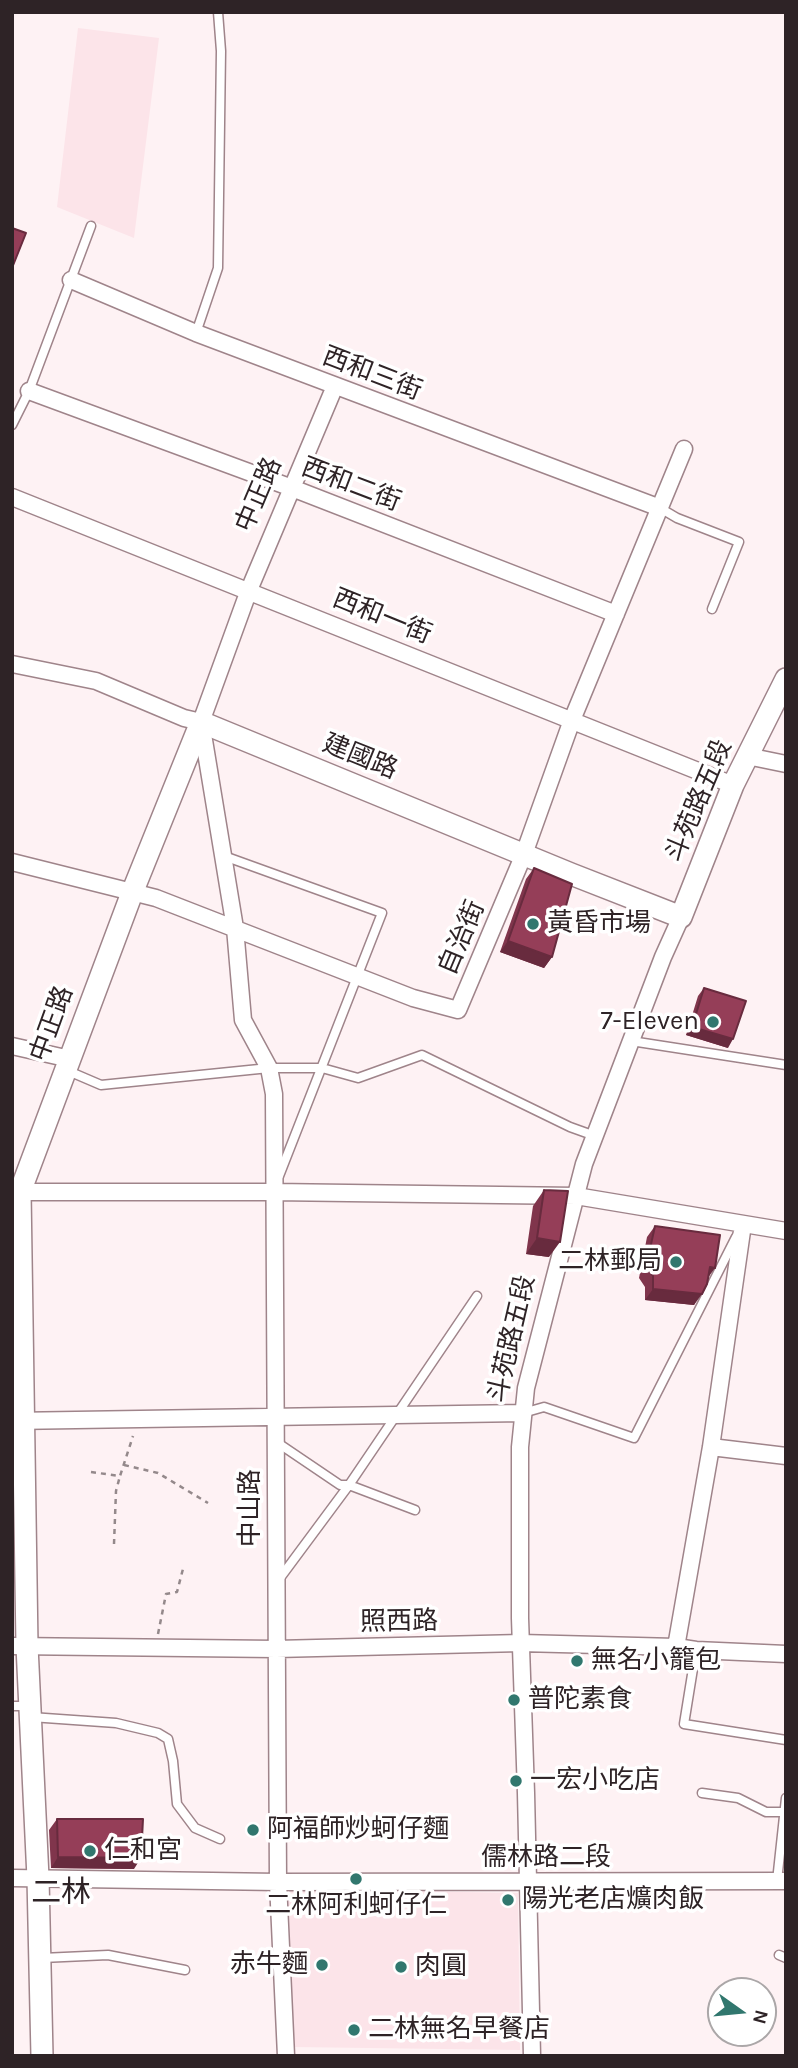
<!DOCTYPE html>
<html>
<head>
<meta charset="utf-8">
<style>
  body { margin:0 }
  #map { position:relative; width:798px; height:2068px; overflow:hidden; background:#fef2f4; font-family:Karla,sans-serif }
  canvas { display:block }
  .frame { position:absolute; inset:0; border:14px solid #2e2326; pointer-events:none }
  .north { position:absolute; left:707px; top:1977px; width:70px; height:70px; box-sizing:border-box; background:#fff; border:2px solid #aba7a8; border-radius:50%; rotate:105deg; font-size:19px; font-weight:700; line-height:28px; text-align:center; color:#2e2326 }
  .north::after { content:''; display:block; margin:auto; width:24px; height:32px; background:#31776e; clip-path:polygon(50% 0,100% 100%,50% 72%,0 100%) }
</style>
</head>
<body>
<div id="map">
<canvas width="798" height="2068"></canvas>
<div class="frame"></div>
<div class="north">N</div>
</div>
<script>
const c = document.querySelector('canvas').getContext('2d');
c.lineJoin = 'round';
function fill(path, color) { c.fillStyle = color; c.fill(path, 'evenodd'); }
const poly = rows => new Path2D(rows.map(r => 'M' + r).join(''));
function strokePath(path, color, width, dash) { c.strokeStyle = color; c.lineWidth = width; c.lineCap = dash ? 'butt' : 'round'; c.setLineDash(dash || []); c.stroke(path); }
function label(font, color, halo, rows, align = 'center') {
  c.font = font + ' Karla,"Noto Sans TC",sans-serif'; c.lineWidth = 7; c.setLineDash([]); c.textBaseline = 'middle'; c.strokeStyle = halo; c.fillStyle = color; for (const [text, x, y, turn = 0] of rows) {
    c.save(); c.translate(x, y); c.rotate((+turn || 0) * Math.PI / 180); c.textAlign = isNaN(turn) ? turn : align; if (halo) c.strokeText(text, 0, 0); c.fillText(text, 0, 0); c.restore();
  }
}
const built = poly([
  [78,28,159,38,134,238,57,207],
  [287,1889,518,1893,520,2050,292,2047]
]);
const path = poly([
  [124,1465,158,1473,208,1503],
  [91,1472,120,1476,133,1436],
  [114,1544,116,1491,120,1476],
  [158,1634,166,1594,177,1592,184,1565]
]);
const lane = poly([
  [196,333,218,268,221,51,218,12],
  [12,425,29,391,91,226],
  [660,508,677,518,739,542,712,609],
  [224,856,382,913,279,1176],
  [631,1041,786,1065],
  [66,1070,101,1085,269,1068,322,1068,358,1078,422,1055,570,1127,595,1136],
  [523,1413,544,1407,634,1438,736,1237],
  [275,1441,340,1485,349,1485,415,1510],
  [280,1578,349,1485,477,1296],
  [696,1650,684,1724,786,1740],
  [12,1706,27,1706],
  [31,1717,116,1723,158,1733,168,1739,173,1761,177,1804,195,1828,220,1839],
  [702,1793,738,1798,766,1812,784,1812],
  [777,1881,786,1798],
  [779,1955,786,1958],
  [42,1958,108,1955,185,1970]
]);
const street = poly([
  [71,280,196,333,660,508],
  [29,391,292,488,616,614],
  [12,497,733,785],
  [12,664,96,681,184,718,201,722],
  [747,756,786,764],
  [12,862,156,898,413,998,458,1010,524,854,572,720,684,449],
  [12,1046,70,1059],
  [12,1192,273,1192,576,1196,786,1231],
  [12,1421,523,1413],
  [711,1447,786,1456],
  [12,1646,276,1649,521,1643,676,1647,696,1650,786,1654],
  [676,1647,711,1447,743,1224],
  [12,1878,278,1882,786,1881],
  [286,2056,278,1882,274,1094,269,1068,243,1020,235,928,201,722,249,590,335,386],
  [532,2056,526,1793,520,1618,520,1447,526,1388,584,1164,663,957,681,917]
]);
const secondary = poly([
  [42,2056,38,1878,27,1646,20,1192,132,893,201,722,571,874,681,917,733,785,786,679]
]);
const wall = poly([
  [534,868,552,957,544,968,500,952,526,879],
  [704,988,728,1048,686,1035,698,996],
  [544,1190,549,1257,526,1254,533,1206],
  [655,1226,708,1278,694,1305,645,1300,645,1287,639,1278,647,1237],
  [57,1819,134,1869,51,1868,49,1830]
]);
const shadedWall = poly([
  [508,941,552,957,544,968,500,952],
  [692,1027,733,1039,728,1048,686,1035],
  [537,1238,560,1242,549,1257,526,1254],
  [710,1267,715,1268,707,1279],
  [653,1289,702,1294,694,1305,645,1300],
  [58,1857,141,1858,134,1869,51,1868]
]);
const building = poly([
  [12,228,26,233,12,268,12,228],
  [534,868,572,884,552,957,508,941,534,868],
  [704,988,746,1001,733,1039,692,1027,704,988],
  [544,1190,568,1191,560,1242,537,1238,544,1190],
  [655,1226,720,1235,715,1268,710,1267,707,1284,702,1294,653,1289,653,1276,646,1267,655,1226],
  [57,1819,143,1819,141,1858,58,1857,57,1819]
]);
const markers = [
  [533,924,7,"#31776e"],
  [713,1022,7,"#31776e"],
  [676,1262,7,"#31776e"],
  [577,1661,7,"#31776e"],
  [514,1700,7,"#31776e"],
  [516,1781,7,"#31776e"],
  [253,1830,7,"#31776e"],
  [90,1851,7,"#31776e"],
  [356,1879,7,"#31776e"],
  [508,1900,7,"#31776e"],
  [322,1965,7,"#31776e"],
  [401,1967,7,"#31776e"],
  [354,2030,7,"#31776e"]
];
const streetNames = [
  ["西和三街",372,374,21],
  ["西和二街",351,485,21],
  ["中正路",259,495,-67],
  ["西和一街",382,617,22],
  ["建國路",360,757,22],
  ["斗苑路五段",699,801,-67],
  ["自治街",462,938,-67],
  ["中正路",52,1024,-70],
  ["斗苑路五段",512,1339,-77],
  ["中山路",251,1508,-90],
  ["照西路",399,1622,-1],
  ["儒林路二段",546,1858]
];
const poiNames = [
  ["黃昏市場",547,924],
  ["7-Eleven",699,1022,"right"],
  ["二林郵局",662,1262,"right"],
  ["無名小籠包",591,1661],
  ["普陀素食",528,1700],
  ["一宏小吃店",530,1781],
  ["阿福師炒蚵仔麵",267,1830],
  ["仁和宮",104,1851],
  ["陽光老店爌肉飯",522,1900],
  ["二林阿利蚵仔仁",356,1906,"center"],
  ["赤牛麵",308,1965,"right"],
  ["肉圓",415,1967],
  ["二林無名早餐店",368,2030]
];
const quarterNames = [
  ["二林",61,1893]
];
fill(built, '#fce4e9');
strokePath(lane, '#9f848a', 11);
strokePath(street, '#9f848a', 19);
strokePath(secondary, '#9f848a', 24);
strokePath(path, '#94898b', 2.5, [5, 5]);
strokePath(lane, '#fff', 8);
strokePath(street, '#fff', 16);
strokePath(secondary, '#fff', 21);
fill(wall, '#80354c');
fill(shadedWall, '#682b3e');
fill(building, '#953e58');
strokePath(building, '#682b3e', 2);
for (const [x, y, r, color] of markers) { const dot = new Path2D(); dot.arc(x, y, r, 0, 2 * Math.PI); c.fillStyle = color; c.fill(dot); strokePath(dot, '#fff', 2.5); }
label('26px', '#2e2326', '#fff', streetNames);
label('26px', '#2e2326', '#fff', poiNames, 'left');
label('30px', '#2e2326', '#fff', quarterNames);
</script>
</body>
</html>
